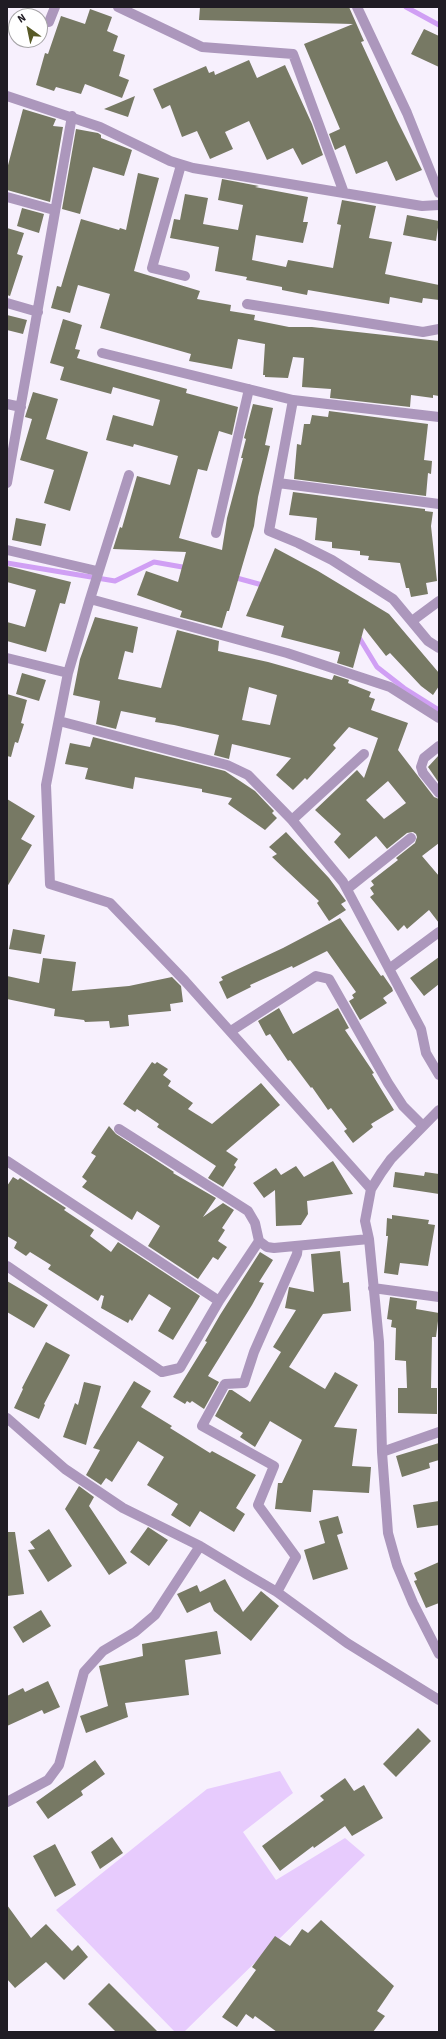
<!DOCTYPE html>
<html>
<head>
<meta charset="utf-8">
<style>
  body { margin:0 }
  #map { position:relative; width:446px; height:2039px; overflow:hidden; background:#f7f0fd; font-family:"Source Sans 3",sans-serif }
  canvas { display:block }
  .frame { position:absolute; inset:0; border:8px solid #201c24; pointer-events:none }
  .north { position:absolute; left:8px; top:8px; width:40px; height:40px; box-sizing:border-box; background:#fff; border:1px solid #a6a4a7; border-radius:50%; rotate:327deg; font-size:11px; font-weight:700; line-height:16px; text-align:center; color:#201c24 }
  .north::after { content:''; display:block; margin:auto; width:14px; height:18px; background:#585a27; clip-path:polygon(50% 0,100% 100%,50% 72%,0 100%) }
</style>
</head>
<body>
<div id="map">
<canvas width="446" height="2039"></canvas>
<div class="frame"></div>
<div class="north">N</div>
</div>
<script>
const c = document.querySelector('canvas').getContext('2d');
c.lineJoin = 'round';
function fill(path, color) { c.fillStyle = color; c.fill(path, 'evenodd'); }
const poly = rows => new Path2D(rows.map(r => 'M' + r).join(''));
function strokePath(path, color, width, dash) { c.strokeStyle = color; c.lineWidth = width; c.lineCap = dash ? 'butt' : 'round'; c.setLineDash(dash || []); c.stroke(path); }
const green = poly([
  [280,1771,293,1793,243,1832,276,1880,345,1838,365,1855,184,2032,175,2032,56,1910,207,1789]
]);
const stream = poly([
  [406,7,439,25],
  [7,563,115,581,154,562,188,568],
  [233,577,266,586],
  [356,636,360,639,377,667,404,688,439,710]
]);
const building = poly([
  [200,7,349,7,364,41,361,42,397,120,422,170,396,181,387,161,356,174,345,145,335,150,329,134,340,129,304,44,353,24,199,20],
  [90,9,112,17,107,31,118,36,113,51,125,55,119,76,129,80,122,98,85,84,81,94,56,87,54,91,36,85,45,53,48,54,61,16,85,24],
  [424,29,439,36,439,67,411,54],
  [249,60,257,78,285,65,312,124,323,155,302,165,293,148,267,160,249,121,225,132,233,149,210,159,197,131,182,137,170,105,162,109,153,89,206,66,209,73,214,71,215,75],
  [135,96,128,117,104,109],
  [23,109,56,119,53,126,63,127,50,202,7,190,7,169],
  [76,129,98,133,101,135,101,138,132,150,124,176,93,167,80,214,62,209],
  [138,173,159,178,134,271,200,291,197,299,231,305,230,311,255,315,254,320,289,327,312,327,439,341,439,396,433,395,433,398,411,395,410,407,330,398,331,389,302,387,304,358,293,357,288,378,265,377,265,375,263,375,265,344,238,339,232,369,189,361,191,354,100,328,110,294,78,285,70,313,51,308,57,286,61,287,81,219,119,230,120,228,126,230],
  [222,179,259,186,255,187,308,197,303,222,308,222,303,243,256,235,252,260,286,267,288,260,333,268,341,225,337,224,342,200,376,206,369,238,392,242,385,274,439,285,439,300,423,298,422,303,390,297,389,304,308,290,307,295,282,290,282,287,246,280,247,277,215,271,219,247,170,238,174,219,180,220,185,194,208,198,203,224,238,230,243,205,218,200],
  [22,208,44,214,39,233,17,226],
  [407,215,439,221,436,241,403,235],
  [7,228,24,233,17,254,23,256,10,296,7,295],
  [7,315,27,320,23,334,7,330],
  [63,319,82,325,75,349,80,350,77,358,187,389,186,393,238,407,232,435,219,431,207,471,198,469,179,538,222,550,227,518,243,458,241,458,246,439,244,438,253,404,273,408,265,445,270,446,258,497,254,526,229,611,227,611,222,628,180,617,182,611,137,595,146,571,178,582,186,552,113,549,120,527,122,528,137,476,170,485,178,456,134,444,133,447,106,440,113,415,153,426,160,400,113,387,111,394,60,380,64,367,50,363],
  [33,392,58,399,46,439,88,452,70,511,44,503,54,470,20,460,32,419,25,417],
  [329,411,428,424,424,460,432,461,431,474,428,473,426,496,294,479,297,444,301,445,304,424,310,424,312,415,328,417],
  [293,492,425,509,425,511,433,512,431,526,437,581,426,583,428,594,411,597,409,588,406,588,400,563,368,560,369,556,360,555,360,551,332,548,332,542,315,540,317,518,289,515],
  [16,518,46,524,41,546,12,540],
  [275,548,318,571,389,614,439,673,439,686,433,695,421,686,390,653,386,656,364,628,353,668,337,663,340,652,281,637,284,626,246,616],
  [7,566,71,582,65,604,60,603,46,652,7,641,7,622,25,627,36,590,7,582],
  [95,617,138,627,133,653,125,651,118,679,161,688,177,630,219,641,218,651,268,662,332,680,334,675,349,680,348,683,371,692,369,697,375,699,371,710,408,723,398,750,434,797,439,799,439,843,422,856,439,876,439,923,429,910,407,929,404,925,398,931,370,897,374,894,370,888,374,885,371,881,398,860,396,858,415,843,417,837,416,834,413,832,407,833,387,849,376,836,349,859,334,842,341,834,315,810,357,770,364,778,378,738,349,727,333,745,336,748,307,780,305,778,293,790,276,775,291,758,232,744,229,759,214,755,219,735,174,725,155,722,156,718,121,711,116,729,96,724,100,701,73,695,80,659],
  [249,687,277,695,270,725,242,720],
  [388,781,406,803,384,819,366,800],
  [22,673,46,680,39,701,16,694],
  [7,694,27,700,21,723,24,724,18,743,15,742,11,757,7,756],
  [93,737,225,771,255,791,274,811,272,813,277,818,265,830,228,804,232,798,202,792,202,789,135,777,133,789,85,779,88,768,65,764,70,743,90,747],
  [439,755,439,783,428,767],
  [7,799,35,816,21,839,32,845,7,887],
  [286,832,329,878,346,901,341,904,346,910,329,921,317,903,319,901,272,857,277,854,269,847],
  [340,918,381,976,383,975,392,988,393,991,383,998,387,1003,360,1020,349,1001,354,998,352,995,356,992,327,951,293,968,292,966,250,985,251,987,227,999,219,982,223,980,221,977,283,948],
  [13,929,45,935,41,954,9,949],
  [439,957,439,984,424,996,410,978],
  [43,958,76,962,72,991,129,986,172,977,181,986,183,1002,170,1004,171,1011,128,1015,129,1026,110,1028,109,1021,85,1022,84,1020,54,1016,55,1009,7,999,7,976,39,983],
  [279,1008,293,1034,338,1008,349,1028,345,1030,374,1073,372,1074,394,1110,371,1124,373,1127,353,1143,344,1131,347,1129,331,1108,328,1110,312,1087,311,1088,290,1060,288,1061,270,1034,266,1036,258,1021],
  [152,1062,155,1064,157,1062,168,1069,163,1075,171,1081,168,1086,193,1103,188,1109,212,1124,261,1083,280,1105,226,1151,238,1159,234,1165,236,1167,223,1187,208,1178,216,1166,157,1127,159,1124,137,1109,135,1112,123,1104],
  [109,1126,116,1134,174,1172,173,1173,216,1198,203,1217,223,1203,234,1210,222,1228,225,1230,218,1241,227,1247,218,1260,213,1257,198,1279,148,1246,160,1226,137,1211,132,1220,82,1187,87,1181,82,1177,96,1156,91,1153],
  [333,1161,353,1194,307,1201,308,1214,301,1225,276,1226,275,1190,264,1198,253,1183,276,1168,281,1175,296,1166,304,1177],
  [395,1172,424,1176,425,1172,439,1174,439,1194,393,1187],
  [13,1177,18,1180,20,1178,66,1208,64,1210,94,1230,90,1236,111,1252,118,1242,200,1296,173,1340,158,1331,171,1308,149,1294,132,1321,130,1319,128,1323,101,1308,104,1296,101,1295,98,1301,48,1269,51,1265,30,1252,26,1256,14,1248,17,1242,7,1236,7,1186],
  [392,1215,429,1220,428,1224,435,1225,428,1266,400,1263,398,1275,384,1273,388,1236,386,1236,387,1218,392,1219],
  [340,1251,343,1283,349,1282,351,1311,323,1314,289,1367,325,1389,335,1372,358,1385,334,1427,357,1429,352,1466,371,1467,369,1493,313,1490,311,1512,275,1509,278,1483,282,1483,302,1440,270,1421,255,1447,240,1437,243,1433,215,1416,229,1390,232,1390,250,1402,281,1352,273,1347,296,1310,285,1308,289,1287,314,1292,311,1254],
  [260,1252,273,1260,259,1282,264,1283,252,1305,208,1376,219,1382,204,1409,192,1401,190,1403,187,1401,185,1404,173,1397,207,1342,205,1341,220,1315],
  [7,1281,48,1305,34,1328,7,1312],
  [390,1297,417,1301,416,1309,439,1313,436,1337,432,1337,431,1388,437,1388,437,1414,398,1413,398,1388,407,1388,406,1361,395,1360,396,1328,391,1327,392,1320,387,1319],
  [46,1342,70,1355,44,1404,45,1405,39,1419,14,1408,23,1389,22,1388],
  [134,1381,151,1391,141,1407,172,1426,170,1428,210,1453,212,1451,256,1475,236,1508,245,1514,234,1532,200,1511,190,1527,171,1515,178,1504,147,1485,164,1457,138,1441,112,1482,106,1478,101,1485,86,1475,100,1450,93,1448],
  [84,1382,101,1386,86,1445,63,1437,75,1403,78,1405],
  [439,1443,439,1460,429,1463,430,1468,402,1477,396,1456],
  [79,1486,94,1497,89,1506,127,1563,109,1575,65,1509],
  [439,1501,439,1525,417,1528,413,1505],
  [338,1516,343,1533,337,1535,348,1569,313,1580,304,1550,325,1543,319,1521],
  [148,1527,168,1540,149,1566,130,1552],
  [49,1529,72,1566,48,1582,28,1550,35,1549,30,1542],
  [7,1532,15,1532,24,1594,7,1596],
  [439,1562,439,1603,426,1608,414,1581,417,1580,414,1573],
  [225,1579,243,1612,261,1591,279,1606,251,1641,214,1611,210,1602,187,1613,177,1594,197,1585,200,1592],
  [41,1610,51,1626,23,1643,13,1627],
  [217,1631,221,1654,185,1660,189,1695,125,1703,128,1717,86,1733,80,1716,108,1706,99,1666,143,1656,142,1644],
  [48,1681,60,1707,44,1714,42,1710,7,1726,7,1696,23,1688,25,1692],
  [418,1728,431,1741,396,1777,383,1764],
  [95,1760,105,1774,81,1791,83,1795,48,1819,36,1802],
  [345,1778,354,1791,364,1785,383,1818,352,1836,345,1826,314,1848,313,1846,280,1871,262,1846,324,1800,320,1796],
  [112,1837,123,1853,100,1869,91,1852],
  [55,1844,76,1885,55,1897,33,1856],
  [7,1905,31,1938,46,1924,72,1951,78,1945,88,1957,64,1980,46,1962,15,1988,7,1979],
  [321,1920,394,1986,377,2011,385,2016,373,2032,277,2032,255,2016,253,2019,246,2014,237,2027,222,2017,256,1970,252,1967,275,1936,290,1946,302,1929,308,1933],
  [109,1983,158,2032,116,2032,88,2004]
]);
const minor = poly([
  [118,7,202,47,293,54,344,193],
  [357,7,407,113,439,193],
  [49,22,55,7],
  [7,96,100,127,170,161,193,168,422,206,439,205],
  [181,165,152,268,185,276],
  [7,197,54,210],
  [7,303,38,312],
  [247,304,423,332,439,329],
  [102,353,293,400],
  [7,404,21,407],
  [439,417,293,400,269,531,298,543,332,560,393,599,428,641,439,648],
  [7,483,72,116],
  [278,483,439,504],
  [216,533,249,389],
  [7,550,97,571],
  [90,599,129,475],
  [412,621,439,601],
  [7,658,68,673],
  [59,721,227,765,248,775,292,820,343,882,421,1029,426,1053,439,1075],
  [439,746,424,758,421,767,423,773,439,793],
  [292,820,364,754],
  [347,889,411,838],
  [389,969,439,932],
  [231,1031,316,976,329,979,388,1083,403,1106,423,1126],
  [439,1110,391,1159,381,1173,371,1189,365,1221,369,1239,379,1342,382,1452,388,1533,397,1565,413,1603,439,1654],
  [119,1129,248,1211,255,1223,259,1241],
  [7,1161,219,1301],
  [371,1189,185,981,110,903,50,884,46,785,68,673,90,599,287,653,390,687,439,718],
  [7,1266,162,1372,180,1368,219,1301,259,1241,267,1247,274,1248,369,1239],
  [373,1288,439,1297],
  [7,1418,65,1469,123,1508,200,1546,248,1575,277,1592,347,1643,439,1700],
  [382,1452,439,1432],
  [277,1592,296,1557,258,1505,274,1466,202,1426,225,1384,244,1383,254,1352,297,1254,298,1246],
  [7,1802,48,1780,59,1765,84,1672,103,1651,135,1632,155,1615,200,1546]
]);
fill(green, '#e7cbfd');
strokePath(stream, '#d09ff4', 5);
fill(building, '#777964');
strokePath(minor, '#ac97bc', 10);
</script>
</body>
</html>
